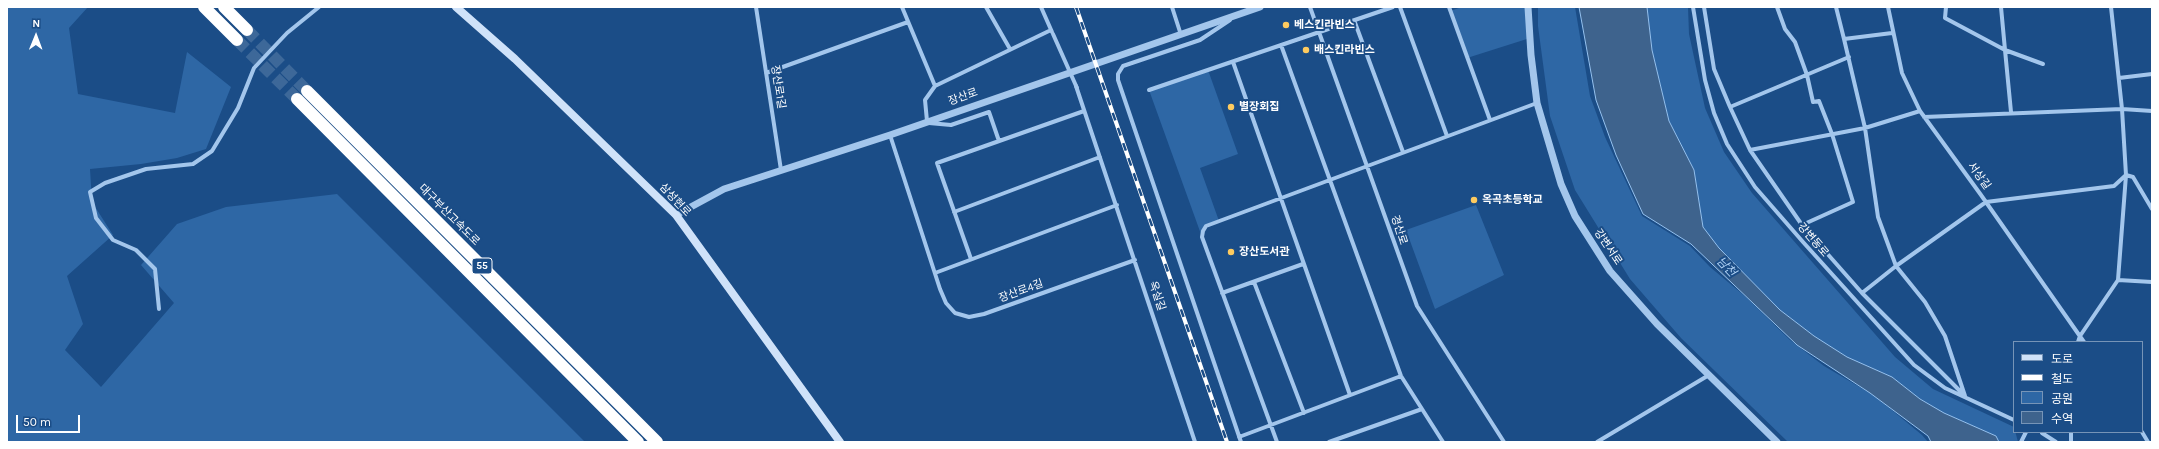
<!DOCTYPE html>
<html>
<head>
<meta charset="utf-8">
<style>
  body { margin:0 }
  #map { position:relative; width:2159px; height:449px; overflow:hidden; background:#1b4d87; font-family:Karla,"Noto Sans KR",sans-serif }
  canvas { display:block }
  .frame { position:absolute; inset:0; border:8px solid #fff; pointer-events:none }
  .legend { position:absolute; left:2013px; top:341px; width:130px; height:92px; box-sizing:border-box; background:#1b4d87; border:1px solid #7694b7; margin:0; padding:5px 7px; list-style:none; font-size:12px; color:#fff }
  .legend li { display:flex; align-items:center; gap:8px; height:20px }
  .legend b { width:20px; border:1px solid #7694b7 }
  .north { position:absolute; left:16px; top:16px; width:40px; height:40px; -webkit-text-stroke:3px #1b4d87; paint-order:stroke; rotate:1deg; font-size:11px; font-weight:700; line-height:16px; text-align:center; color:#fff }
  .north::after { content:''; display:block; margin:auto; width:14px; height:18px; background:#fff; clip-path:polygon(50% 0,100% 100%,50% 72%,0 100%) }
  .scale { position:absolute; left:16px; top:415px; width:64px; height:18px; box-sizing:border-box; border:2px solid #fff; border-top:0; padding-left:5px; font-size:12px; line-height:14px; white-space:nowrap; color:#fff; -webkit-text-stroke:3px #1b4d87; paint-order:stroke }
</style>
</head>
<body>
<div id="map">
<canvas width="2159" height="449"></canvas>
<div class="frame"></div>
<ul class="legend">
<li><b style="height:5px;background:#cfe2f9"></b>도로</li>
<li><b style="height:5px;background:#fff"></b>철도</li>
<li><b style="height:11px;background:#2e67a5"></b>공원</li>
<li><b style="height:11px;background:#3e638d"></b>수역</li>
</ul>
<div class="north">N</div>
<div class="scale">50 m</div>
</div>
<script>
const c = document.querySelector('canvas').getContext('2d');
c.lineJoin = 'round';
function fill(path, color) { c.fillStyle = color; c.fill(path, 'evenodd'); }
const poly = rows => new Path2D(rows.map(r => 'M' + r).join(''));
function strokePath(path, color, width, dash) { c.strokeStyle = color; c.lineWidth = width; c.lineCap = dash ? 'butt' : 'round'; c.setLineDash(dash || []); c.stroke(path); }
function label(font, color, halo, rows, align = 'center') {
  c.font = font + ' Karla,"Noto Sans KR",sans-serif'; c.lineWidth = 4; c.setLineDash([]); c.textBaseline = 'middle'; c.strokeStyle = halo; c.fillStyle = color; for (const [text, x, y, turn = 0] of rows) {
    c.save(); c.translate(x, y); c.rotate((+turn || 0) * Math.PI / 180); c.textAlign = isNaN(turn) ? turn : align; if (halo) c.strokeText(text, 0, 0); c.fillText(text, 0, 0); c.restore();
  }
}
const green = poly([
  [7,7,88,7,69,28,78,94,175,113,187,52,231,87,206,149,177,158,141,164,90,169,92,202,113,235,67,276,83,324,65,350,101,387,174,303,141,265,177,224,226,207,337,194,585,442,7,442],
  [1462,7,1528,7,1530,38,1467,58,1450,11],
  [1538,7,1575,7,1590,96,1605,137,1642,216,1690,246,1710,267,1746,297,1790,340,1824,366,1875,396,1922,435,1928,442,1788,442,1681,338,1630,279,1575,190,1550,116,1538,26],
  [1647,7,1688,7,1689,34,1705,108,1724,152,1752,193,1895,357,1933,389,2014,427,2018,442,1999,442,1996,436,1944,413,1920,399,1892,377,1847,357,1814,336,1780,310,1719,248,1703,227,1694,170,1669,121,1652,50],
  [1208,70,1238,154,1200,168,1219,221,1206,226,1202,237,1149,90],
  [1476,205,1504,275,1435,309,1406,230]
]);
const water = poly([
  [1579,7,1647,7,1652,50,1669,121,1694,170,1703,227,1719,248,1780,310,1814,336,1847,357,1892,377,1920,399,1944,413,1996,436,1999,442,1931,442,1928,436,1870,393,1797,345,1691,244,1643,214,1616,155,1596,100,1579,7]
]);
const motorwayTunnel = poly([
  [247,30,307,91],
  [237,40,297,99]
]);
const minor = poly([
  [756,7,781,170],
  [902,7,935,86],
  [986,7,1010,49],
  [1041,7,1052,32],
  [1172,7,1181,35],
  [1310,7,1417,306,1504,442],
  [1400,7,1447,136],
  [1449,7,1490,120],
  [1693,7,1705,80,1714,113,1727,144,1755,187,1803,242,1914,365,1945,388,2014,420],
  [1704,7,1714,69,1730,107],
  [1836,7,1844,39,1892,33],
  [1888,7,1902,73,1920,111,1981,195,2084,342],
  [1946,7,1945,18,2005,50,2001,7],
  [1230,20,1200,40,1123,66,1118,74,1118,80,1241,442],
  [1354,20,1403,152],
  [1844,39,1865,128,1750,150,1730,107,1849,57],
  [1281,45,1401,376,1443,442],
  [1233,62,1350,395],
  [766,73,908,22],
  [2119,78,2152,74],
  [1076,86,1195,442],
  [1149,90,1393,7],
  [1920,111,1865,128,1878,217,1896,266,1986,202,2114,186,2126,175,2122,109,2152,111],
  [2011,112,2005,50,2043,64],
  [1924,117,2122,109,2111,7],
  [927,121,925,100,935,86,1051,30],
  [929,123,951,125,989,112,999,141],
  [890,135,940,289,946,303,955,313,969,317,984,314,1135,260],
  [1750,150,1802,225,1853,202,1832,134,1819,101,1813,102,1807,75,1795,42,1785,29,1777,7],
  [954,212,1100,157],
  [1802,225,1862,293,1896,266,1925,302,1945,336,1965,396,1862,293],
  [971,259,937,163,1084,111],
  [935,273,1117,205],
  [2118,280,2152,282],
  [1254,282,1304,413],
  [1222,293,1303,264],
  [159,309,155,269,136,250,113,240,96,218,90,192,105,183,146,169,193,164,212,151,238,108,254,68,287,33,319,7],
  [2078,342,2080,336,2118,280,2126,175,2133,177,2152,209],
  [2142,432,2148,442],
  [2042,433,2056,442],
  [1239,437,1401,376],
  [1277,442,1202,237,1203,231,1206,226,1537,103],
  [1329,442,1422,409],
  [1597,442,1709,375],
  [2021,442,2026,432],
  [2071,442,2071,432]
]);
const tertiary = poly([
  [1528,7,1531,55,1537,103,1561,184,1575,216,1610,271,1657,324,1777,442],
  [676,215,724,189,890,135,1260,7]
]);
const secondary = poly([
  [456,7,515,59,676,215,840,442]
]);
const motorway = poly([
  [204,7,237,40],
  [224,7,247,30],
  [307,91,657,442],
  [297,99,638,442]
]);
const rail = poly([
  [1076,7,1227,442]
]);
const minorBridge = poly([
  [1053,34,1077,88]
]);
const markers = [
  [1286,25,4,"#fecb5f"],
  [1306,50,4,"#fecb5f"],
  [1231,107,4,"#fecb5f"],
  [1474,200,4,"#fecb5f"],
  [1231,252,4,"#fecb5f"]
];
const shields = [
  [482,266,20]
];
const shieldNames = [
  ["55",482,266]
];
const poiNames = [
  ["베스킨라빈스",1294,25],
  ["배스킨라빈스",1314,50],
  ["별장회집",1239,107],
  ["옥곡초등학교",1482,200],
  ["장산도서관",1239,252]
];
const streetNames = [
  ["장산로1길",778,87,81],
  ["장산로",963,97,-19],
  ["서상길",1979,176,54],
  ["삼성현로",675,200,47],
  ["대구부산고속도로",449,215,45],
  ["경산로",1399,230,72],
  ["강변동로",1813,240,49],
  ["강변서로",1608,247,56],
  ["장산로4길",1021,291,-20],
  ["옥실길",1157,296,72]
];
const waterNames = [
  ["남천",1726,267,46]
];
fill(green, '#2e67a5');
fill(water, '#3e638d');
strokePath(water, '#95c1ee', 1);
strokePath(motorwayTunnel, '#3d6899', 12, [12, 6]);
strokePath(minor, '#a3c6ec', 4);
strokePath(tertiary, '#a3c6ec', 7);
strokePath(secondary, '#cfe2f9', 8);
strokePath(motorway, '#fff', 12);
strokePath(rail, '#fff', 4);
strokePath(rail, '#1b4d87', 2.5, [8]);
strokePath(minorBridge, '#a3c6ec', 4);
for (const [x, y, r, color] of markers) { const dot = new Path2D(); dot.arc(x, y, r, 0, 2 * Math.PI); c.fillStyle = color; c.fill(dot); strokePath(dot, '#1b4d87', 1.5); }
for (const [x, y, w] of shields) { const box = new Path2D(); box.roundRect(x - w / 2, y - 8, w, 16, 3); c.fillStyle = '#1b4d87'; c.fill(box); strokePath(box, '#fff', 1); }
label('bold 10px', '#fff', null, shieldNames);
label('bold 11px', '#fff', '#1b4d87', poiNames, 'left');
label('11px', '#fff', '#1b4d87', streetNames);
label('italic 12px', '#aed0f3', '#1b4d87', waterNames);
</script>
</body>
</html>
